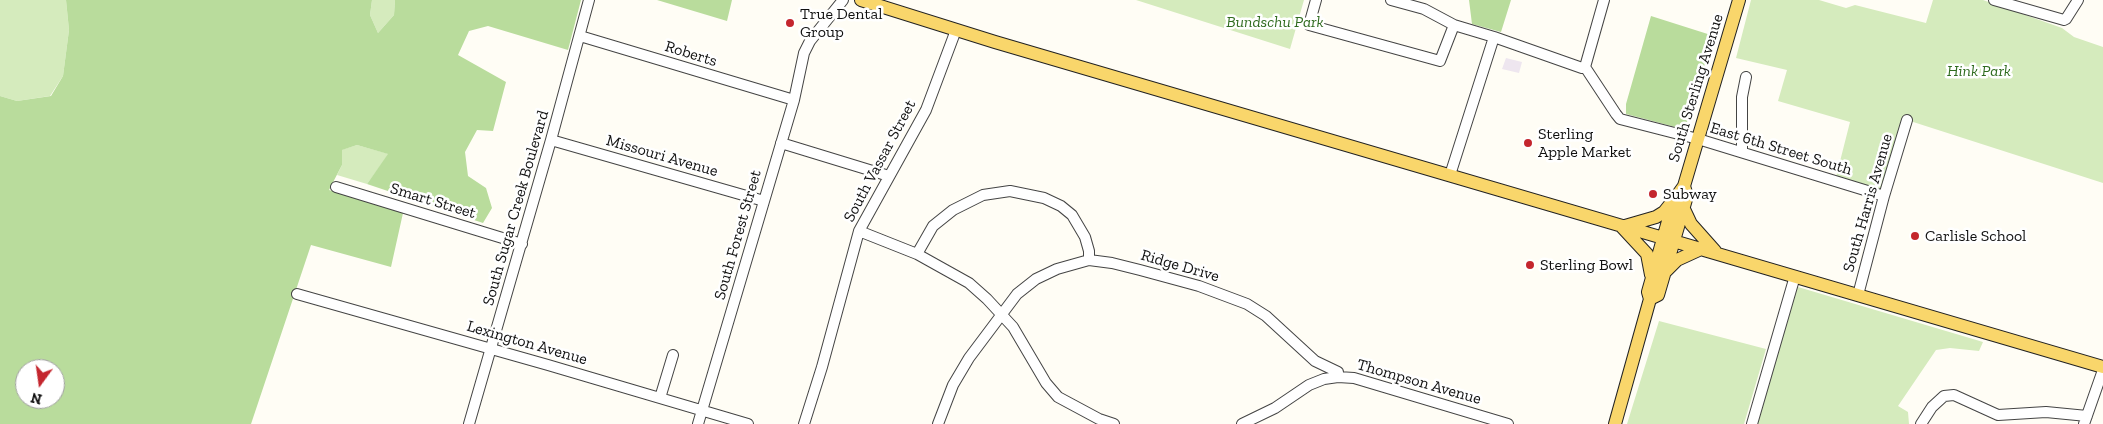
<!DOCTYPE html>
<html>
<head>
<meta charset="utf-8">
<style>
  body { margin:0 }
  #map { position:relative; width:2103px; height:424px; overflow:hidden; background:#fffdf5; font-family:"Zilla Slab",serif }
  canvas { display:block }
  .north { position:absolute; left:15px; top:359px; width:50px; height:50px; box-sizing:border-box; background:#fff; border:1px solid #a0a0a0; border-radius:50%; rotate:194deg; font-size:14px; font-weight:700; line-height:20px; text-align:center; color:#111 }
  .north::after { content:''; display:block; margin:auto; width:18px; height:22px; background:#c4262e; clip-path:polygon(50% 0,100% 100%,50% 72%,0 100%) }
</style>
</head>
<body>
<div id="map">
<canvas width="2103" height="424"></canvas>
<div class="north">N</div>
</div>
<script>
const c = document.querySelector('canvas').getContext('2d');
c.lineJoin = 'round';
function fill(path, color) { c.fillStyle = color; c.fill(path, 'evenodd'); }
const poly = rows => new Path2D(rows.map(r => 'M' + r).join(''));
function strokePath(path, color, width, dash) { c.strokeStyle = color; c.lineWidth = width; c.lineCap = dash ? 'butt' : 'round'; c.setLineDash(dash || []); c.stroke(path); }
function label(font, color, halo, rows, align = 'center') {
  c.font = font + ' "Zilla Slab",serif'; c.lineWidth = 5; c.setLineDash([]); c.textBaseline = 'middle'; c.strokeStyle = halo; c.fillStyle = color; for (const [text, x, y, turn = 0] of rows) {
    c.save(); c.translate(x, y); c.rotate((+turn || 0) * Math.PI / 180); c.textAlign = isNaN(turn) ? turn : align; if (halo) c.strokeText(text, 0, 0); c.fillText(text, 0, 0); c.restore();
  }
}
const industrial = poly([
  [1506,58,1522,62,1519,73,1502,69]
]);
const green = poly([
  [0,0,66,0,69,30,63,76,50,96,17,101,0,96],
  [372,0,395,0,394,15,378,33,370,15],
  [1136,0,1304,0,1290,49],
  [1751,0,1819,0,1846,8,1855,5,1926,23,1933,0,1983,0,2062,28,2074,37,2103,47,2103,183,1907,120,1884,196,1835,181,1850,122,1778,101,1787,70,1736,58],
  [357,145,389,154,367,184,337,175,342,165,341,150],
  [1798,287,1983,342,1979,351,1950,348,1936,350,1898,406,1908,412,1909,424,1755,424,1793,293],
  [1659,321,1766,349,1744,424,1627,424]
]);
const forest = poly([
  [66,0,372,0,370,15,378,33,394,15,395,0,581,0,568,50,488,26,469,31,458,55,506,82,493,131,477,130,465,152,468,176,486,188,492,208,483,223,367,184,388,154,357,145,342,150,342,165,329,190,403,213,391,267,311,245,251,424,0,424,0,96,17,101,51,96,63,76,69,30],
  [25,369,55,369,55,399,25,399],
  [657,0,732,0,727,21],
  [1469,0,1511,0,1501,32,1472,24],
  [1651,16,1714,36,1687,122,1679,128,1626,114,1626,104]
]);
const minor = poly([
  [1316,0,1309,25,1440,61,1454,25,1424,9,1391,0],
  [1994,0,2064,20,2066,19,2078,0],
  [1454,25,1494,37,1582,68,1585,67,1616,114,1620,119,1698,139,1884,196],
  [580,36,794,100],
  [1585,67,1604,0],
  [551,140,764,201],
  [781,143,889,176],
  [1742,152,1742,97,1746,77],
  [1450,175,1494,37],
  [336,187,522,244],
  [859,231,917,254,969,283,987,299,1013,327,1046,383,1058,397,1099,419,1114,424],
  [917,254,933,226,953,210,983,195,1010,191,1044,198,1061,206,1072,215,1085,237,1089,251,1089,260],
  [297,294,548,365,748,424],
  [1858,295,1884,196,1907,120],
  [660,398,673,355],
  [469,424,551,140,589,0],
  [698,424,794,100,804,53,810,41,843,0],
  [804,424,822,367,859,231,926,110,956,30],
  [938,424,953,385,969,358,1017,294,1036,279,1057,269,1089,260,1112,263,1140,270,1199,286,1247,304,1266,316,1315,361,1338,372,1338,377],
  [1242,424,1275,408,1309,385,1324,379,1338,377,1354,378,1508,424],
  [1752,424,1795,276],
  [1921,424,1932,407,1944,396,1954,395,1998,415,2046,412,2087,416],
  [2084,424,2103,370]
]);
const major = poly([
  [861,0,995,42,2103,367],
  [1683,207,1691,224,1715,251],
  [1621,226,1647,254,1651,275],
  [1625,226,1656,217,1664,212,1672,202],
  [1666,271,1677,260,1701,249],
  [1650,299,1658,295,1687,196,1684,186],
  [1615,424,1650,299,1648,292,1674,200,1684,186,1739,0]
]);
const markers = [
  [790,23,5,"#c4262e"],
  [1528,143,5,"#c4262e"],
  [1653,194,5,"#c4262e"],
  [1915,236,5,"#c4262e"],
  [1530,265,5,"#c4262e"]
];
const poiNames = [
  ["True Dental",800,14],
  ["Group",800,32],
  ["Sterling",1538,134],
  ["Apple Market",1538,152],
  ["Subway",1663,194],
  ["Carlisle School",1925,236],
  ["Sterling Bowl",1540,265]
];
const parkNames = [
  ["Bundschu Park",1275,22],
  ["Hink Park",1979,71]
];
const streetNames = [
  ["Roberts",691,54,17],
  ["South Sterling Avenue",1696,88,-73],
  ["East 6th Street South",1781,149,17],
  ["Missouri Avenue",662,156,16],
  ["South Vassar Street",880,161,-62],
  ["Smart Street",433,201,17],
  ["South Harris Avenue",1868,203,-74],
  ["South Sugar Creek Boulevard",516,208,-74],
  ["South Forest Street",738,235,-74],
  ["Ridge Drive",1180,266,16],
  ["Lexington Avenue",527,343,16],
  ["Thompson Avenue",1419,382,16]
];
fill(industrial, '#eee6ef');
fill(green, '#d5ebbd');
fill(forest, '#b9dc9c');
strokePath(minor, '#444', 12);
strokePath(major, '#222', 14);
strokePath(minor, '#fff', 10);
strokePath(major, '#f9d66b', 12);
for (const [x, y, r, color] of markers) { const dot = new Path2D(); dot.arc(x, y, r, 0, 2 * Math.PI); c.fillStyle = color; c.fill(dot); strokePath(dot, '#fff', 2); }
label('16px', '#111', '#fff', poiNames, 'left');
label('italic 16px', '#2f6b1f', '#fff', parkNames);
label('16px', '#111', '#fff', streetNames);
</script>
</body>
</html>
